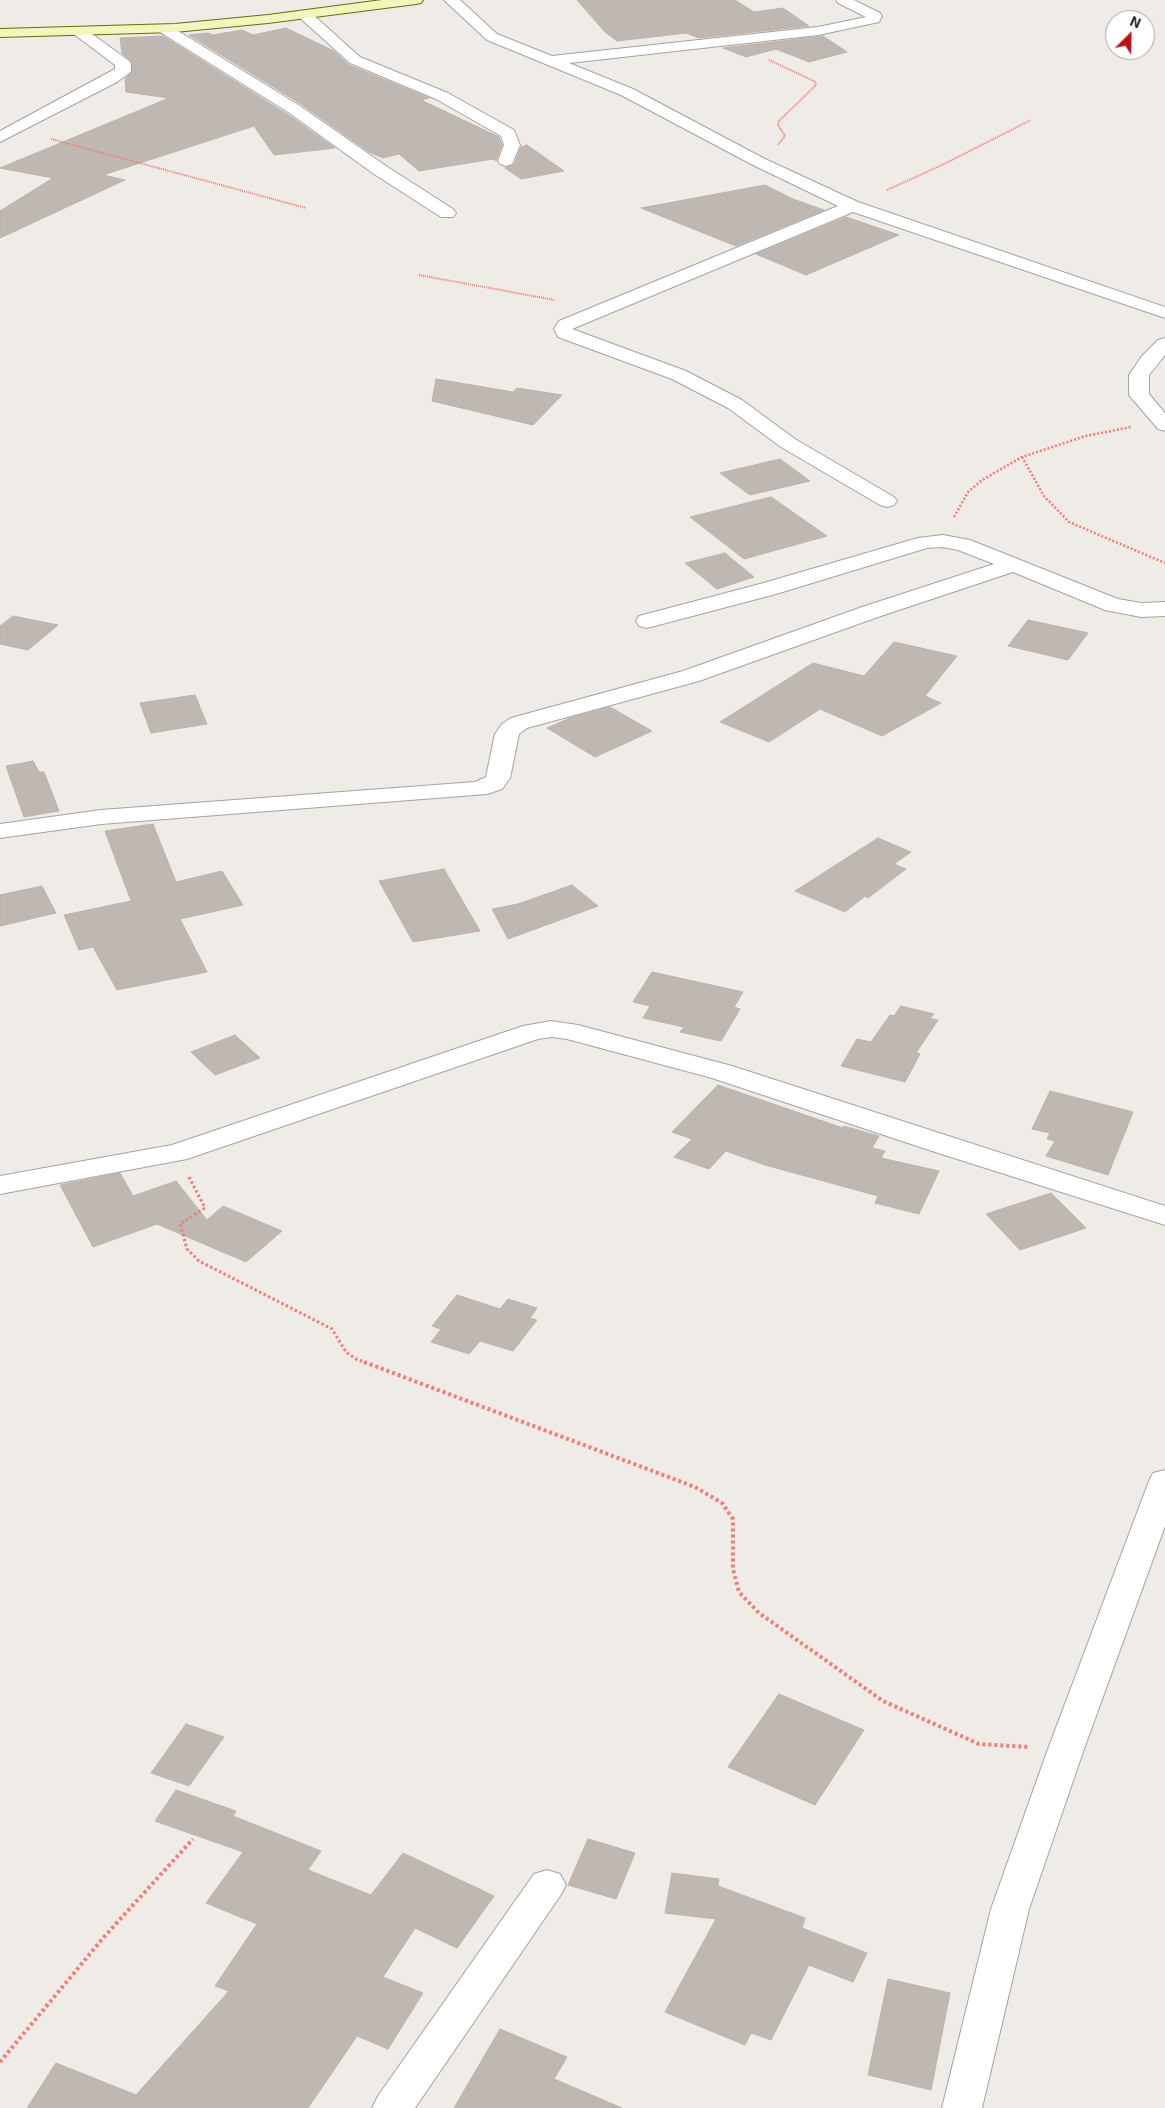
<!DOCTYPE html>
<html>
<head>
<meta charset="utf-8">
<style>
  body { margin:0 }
  #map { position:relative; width:1165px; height:2108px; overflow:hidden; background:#efebe6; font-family:"Exo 2",sans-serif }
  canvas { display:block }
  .north { position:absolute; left:1105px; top:10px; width:50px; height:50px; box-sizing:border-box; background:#fff; border:1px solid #a5a5a5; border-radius:50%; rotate:23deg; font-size:14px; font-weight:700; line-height:20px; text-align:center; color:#1f1f1f }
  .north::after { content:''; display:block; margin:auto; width:18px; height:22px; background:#be0f15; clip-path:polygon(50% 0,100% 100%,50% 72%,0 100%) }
</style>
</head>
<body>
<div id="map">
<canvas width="1165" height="2108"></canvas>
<div class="north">N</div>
</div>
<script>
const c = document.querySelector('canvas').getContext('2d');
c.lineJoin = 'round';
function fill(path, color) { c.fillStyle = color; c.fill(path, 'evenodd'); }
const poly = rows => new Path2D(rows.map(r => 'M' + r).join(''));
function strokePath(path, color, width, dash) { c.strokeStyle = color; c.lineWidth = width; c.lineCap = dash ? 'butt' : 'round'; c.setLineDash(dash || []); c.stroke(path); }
const building = poly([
  [577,0,735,0,754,12,783,8,809,26,699,38,686,33,617,41,605,32,577,0],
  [286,28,334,51,349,65,429,98,421,100,499,137,502,145,496,161,493,159,419,171,399,154,383,158,369,152,301,104,189,35,208,33,213,35,242,30,253,35,286,28],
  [163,36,287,114,335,148,274,155,254,126,103,175,125,180,0,238,0,211,53,178,0,168,169,98,126,92,125,79,132,72,133,63,122,53,120,38,163,36],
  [823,36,847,52,809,62,776,49,746,57,723,48,823,36],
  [527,145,564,171,521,179,505,168,514,165,521,147,527,145],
  [765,185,793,199,824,210,736,246,641,208,765,185],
  [846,217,899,235,806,275,756,254,846,217],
  [436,379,513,392,517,388,562,395,533,425,432,401,436,379],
  [780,459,810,481,750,495,720,473,780,459],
  [771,497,827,536,744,559,690,517,771,497],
  [725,553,754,577,717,589,685,563,725,553],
  [13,616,58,625,28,650,0,644,0,626,13,616],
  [1028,620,1088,633,1068,660,1008,646,1028,620],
  [894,642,957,656,925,696,941,703,882,736,820,709,769,742,720,722,813,663,864,676,894,642],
  [195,695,207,724,151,733,140,703,195,695],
  [610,707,652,731,595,757,547,728,570,718,610,707],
  [33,761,39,772,44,772,59,811,24,817,6,766,33,761],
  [153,824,176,882,222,871,243,905,180,919,207,972,117,990,93,947,79,950,64,915,131,901,105,831,153,824],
  [878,838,911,852,894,864,906,869,868,898,865,896,845,912,795,891,878,838],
  [444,869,480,931,413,942,379,881,444,869],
  [572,885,598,906,508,939,492,909,518,904,572,885],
  [42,886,56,913,0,926,0,895,42,886],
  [652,972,743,992,734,1007,740,1009,721,1041,680,1032,684,1027,643,1018,650,1006,633,1002,652,972],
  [901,1006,934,1014,930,1018,938,1020,916,1053,920,1054,905,1082,841,1066,857,1039,871,1042,890,1015,894,1016,901,1006],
  [235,1035,260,1058,215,1075,191,1052,235,1035],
  [718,1085,843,1128,844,1126,879,1136,872,1148,885,1151,881,1158,939,1171,919,1214,875,1203,878,1196,765,1165,726,1151,709,1169,674,1157,692,1139,672,1132,718,1085],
  [1050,1091,1133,1112,1108,1175,1046,1156,1055,1141,1047,1139,1050,1133,1032,1129,1050,1091],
  [120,1173,133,1196,176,1181,207,1220,223,1206,282,1231,246,1262,157,1224,93,1247,60,1185,120,1173],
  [1051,1193,1086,1228,1020,1250,986,1214,1051,1193],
  [457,1295,500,1309,508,1299,537,1308,530,1318,537,1320,513,1351,480,1341,469,1354,431,1342,441,1329,432,1326,457,1295],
  [779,1694,864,1730,815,1805,728,1767,779,1694],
  [186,1724,224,1737,189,1786,151,1773,186,1724],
  [176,1790,236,1811,233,1816,321,1851,308,1870,371,1895,403,1853,494,1896,457,1948,415,1928,383,1977,423,1993,388,2049,357,2036,308,2108,27,2108,56,2063,136,2095,229,1991,215,1986,257,1924,206,1903,243,1852,155,1821,176,1790],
  [588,1839,635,1853,616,1899,568,1885,588,1839],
  [672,1873,719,1879,718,1886,805,1918,802,1928,867,1953,853,1982,809,1965,771,2040,751,2033,745,2045,665,2012,716,1919,665,1913,672,1873],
  [888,1979,950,1993,931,2090,868,2075,888,1979],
  [500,2029,567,2057,554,2079,622,2108,454,2108,500,2029]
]);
const pathFar3 = poly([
  [769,60,816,82,815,86,779,121,778,125,785,136,778,145],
  [51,139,306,208],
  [887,190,942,165,1031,120],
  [419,275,555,300]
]);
const pathFar2 = poly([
  [1022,457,1044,496,1069,522,1165,563],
  [954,517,968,492,982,480,1022,457,1086,436,1131,427]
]);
const pathFar1 = poly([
  [189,1177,205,1208,180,1224,187,1249,199,1261,332,1329,346,1352,356,1359,367,1363]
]);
const path = poly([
  [364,1362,695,1487,722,1503,733,1519,733,1569,739,1592,759,1613,883,1701,979,1744,1028,1747],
  [0,2062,104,1937,193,1839]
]);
const street = poly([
  [444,0,460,0,497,34,552,56,818,27,866,17,838,3,836,0,854,0,880,13,882,16,879,22,818,35,569,63,633,89,765,159,858,202,1165,307,1165,318,853,212,572,329,686,371,742,400,795,439,894,497,897,501,894,505,887,507,880,505,781,447,728,408,672,379,558,337,554,329,559,321,838,206,753,165,621,95,487,40,444,0],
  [305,11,310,12,360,57,448,93,514,130,520,145,512,164,506,166,500,164,498,161,504,145,501,136,436,99,350,63,300,18,298,15,300,12,305,11],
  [165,25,170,26,300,106,386,166,453,209,456,213,453,217,441,217,374,174,288,112,160,32,158,29,160,26,165,25],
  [80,28,85,29,128,60,131,63,131,71,128,74,117,82,0,142,0,131,115,69,115,65,75,35,73,32,75,29,80,28],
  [1165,338,1165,355,1149,375,1149,394,1165,413,1165,431,1158,429,1129,395,1129,375,1142,356,1158,340,1165,338],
  [943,535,970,540,1118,599,1141,603,1165,602,1165,616,1141,617,1105,610,1013,572,878,617,699,681,527,728,519,734,510,778,502,789,487,794,101,824,0,838,0,824,101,810,475,782,486,777,495,734,502,724,511,718,683,671,862,607,994,564,958,550,943,547,927,548,776,594,647,628,639,626,636,621,639,616,760,584,918,538,943,535],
  [551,1021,578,1025,732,1066,1165,1206,1165,1225,932,1151,712,1078,567,1039,551,1037,538,1039,187,1159,0,1194,0,1176,172,1145,523,1026,551,1021],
  [1165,1470,1165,1526,1084,1749,1029,1909,982,2108,942,2108,991,1909,1048,1749,1149,1481,1153,1473,1165,1470],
  [547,1870,560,1874,566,1885,560,1896,415,2108,372,2108,378,2096,534,1874,547,1870]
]);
const secondary = poly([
  [382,0,423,0,421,3,416,4,268,23,175,32,0,37,0,29,175,24,268,15,382,0]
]);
fill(building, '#bfb7b2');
strokePath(building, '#bfb2a9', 1);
strokePath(street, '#a3a3a3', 2);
strokePath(secondary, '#676e0d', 2);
strokePath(pathFar3, '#ef7e76', 2, [1, 1]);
strokePath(pathFar2, '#ef7e76', 2.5, [2, 2]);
strokePath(pathFar1, '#ef7e76', 3, [2.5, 2.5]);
strokePath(path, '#ef7e76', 4, [3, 3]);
fill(street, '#fff');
fill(secondary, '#f4f5bd');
</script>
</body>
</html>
